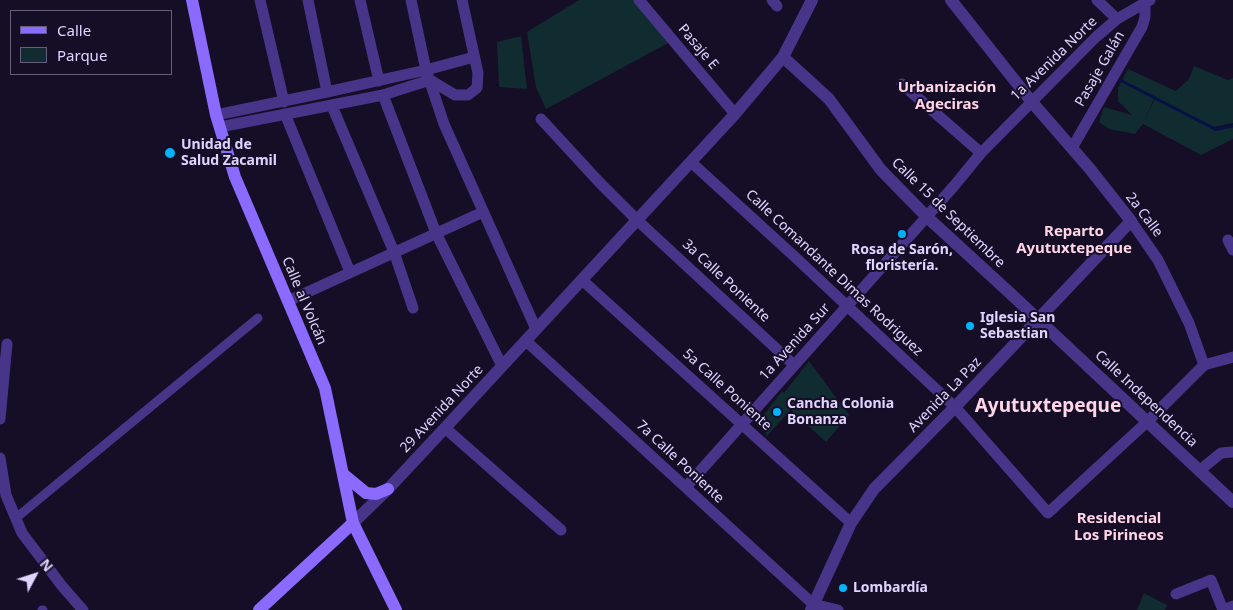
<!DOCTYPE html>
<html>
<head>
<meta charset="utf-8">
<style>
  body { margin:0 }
  #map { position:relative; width:1233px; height:610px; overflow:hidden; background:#160d26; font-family:"Noto Sans",sans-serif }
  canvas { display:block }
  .legend { position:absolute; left:10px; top:10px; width:162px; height:65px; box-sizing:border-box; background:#160d26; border:1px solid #675c7d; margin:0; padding:6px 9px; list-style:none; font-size:15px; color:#e0d3ff }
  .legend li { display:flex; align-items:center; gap:10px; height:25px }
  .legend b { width:25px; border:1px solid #675c7d }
  .north { position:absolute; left:10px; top:550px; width:50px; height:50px; -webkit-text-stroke:4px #160d26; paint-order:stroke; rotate:50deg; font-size:14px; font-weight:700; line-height:20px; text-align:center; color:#e0d3ff }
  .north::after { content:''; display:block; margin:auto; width:18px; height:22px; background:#e0d3ff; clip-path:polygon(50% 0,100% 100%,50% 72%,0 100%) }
</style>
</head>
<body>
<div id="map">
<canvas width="1233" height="610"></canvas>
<ul class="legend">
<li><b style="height:6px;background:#8a6aff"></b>Calle</li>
<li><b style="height:14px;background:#102c31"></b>Parque</li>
</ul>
<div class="north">N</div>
</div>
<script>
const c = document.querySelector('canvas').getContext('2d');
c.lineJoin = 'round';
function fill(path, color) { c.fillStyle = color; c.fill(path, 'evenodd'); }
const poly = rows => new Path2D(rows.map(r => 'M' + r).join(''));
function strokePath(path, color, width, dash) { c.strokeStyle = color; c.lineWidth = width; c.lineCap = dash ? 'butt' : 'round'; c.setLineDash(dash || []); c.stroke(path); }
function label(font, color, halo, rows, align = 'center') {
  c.font = font + ' "Noto Sans",sans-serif'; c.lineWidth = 4; c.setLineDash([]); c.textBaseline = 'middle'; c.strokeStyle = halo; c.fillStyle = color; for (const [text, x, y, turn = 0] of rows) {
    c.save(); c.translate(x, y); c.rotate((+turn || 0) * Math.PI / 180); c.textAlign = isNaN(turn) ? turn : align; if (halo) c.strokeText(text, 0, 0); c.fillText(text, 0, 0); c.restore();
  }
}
const green = poly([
  [579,0,637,0,670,42,546,109,536,87,527,32],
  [521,36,527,89,499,87,497,42],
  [1194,66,1228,80,1233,78,1233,123,1214,127,1155,97,1143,123,1155,99,1216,131,1233,127,1233,139,1201,155,1143,124,1135,134,1109,129,1099,122,1104,107,1132,115,1118,101,1118,88,1128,69,1176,91,1189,79],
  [809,361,849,415,826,442,792,411,794,406,767,436,760,420,782,391,784,393],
  [1144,593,1167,605,1165,610,1137,610]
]);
const stream = poly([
  [1116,78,1215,129,1233,126]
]);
const pedestrian = poly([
  [16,518,258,318],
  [42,610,43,610]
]);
const minor = poly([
  [260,0,284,102],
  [308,0,327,92],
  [360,0,379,81],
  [411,0,426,70,444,124,536,329],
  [639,0,735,114],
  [772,0,777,6],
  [1097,0,1117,19],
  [902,84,981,153],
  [383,95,436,233,502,366],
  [332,106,394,252,413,308],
  [285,114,350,272],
  [216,115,327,92,426,70,474,57],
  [541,119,600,183,637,220,794,365],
  [220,127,383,95,430,80,455,95,468,95,477,88,478,73,462,0],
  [1072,148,1142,27,1145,17,1145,2],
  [692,163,795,257,955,407,1048,513,1148,421,1204,365],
  [1131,221,1158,260,1189,323,1204,365],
  [1228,240,1233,250],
  [582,280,851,523],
  [288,301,483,212],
  [526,341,813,604,838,610],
  [1204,365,1233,357],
  [0,419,7,344],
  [445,428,561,530],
  [0,458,6,495,22,533,62,586,83,610],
  [1199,471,1221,453,1233,452],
  [686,487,954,186,981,153,1096,37,1117,19,1150,0],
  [1176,594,1211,580,1223,610],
  [1223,610,1233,606]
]);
const tertiary = poly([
  [783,57,829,99,881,170,927,217,1011,294,1233,502],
  [353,523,388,489,445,428,735,114,783,57,812,0],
  [811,610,851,523,874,489,955,407,1131,221,1090,169,1031,101,951,0]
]);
const secondary = poly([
  [192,0,216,115,235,177,325,388,353,523,396,610],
  [343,474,366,493,376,494,388,489],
  [259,610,353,523]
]);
const markers = [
  [170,153,6,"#00b3fe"],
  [902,234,5,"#00b3fe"],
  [970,326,5,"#00b3fe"],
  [777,412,5,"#00b3fe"],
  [843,588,5,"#00b3fe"]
];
const streetNames = [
  ["Pasaje E",698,47,50],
  ["1a Avenida Norte",1054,59,-44],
  ["Pasaje Galán",1100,69,-60],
  ["Calle 15 de Septiembre",948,213,44],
  ["2a Calle",1144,215,53],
  ["Calle Comandante Dimas Rodriguez",834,273,43],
  ["3a Calle Poniente",726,281,43],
  ["Calle al Volcán",304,301,67],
  ["1a Avenida Sur",795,342,-48],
  ["5a Calle Poniente",727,390,42],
  ["Avenida La Paz",945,395,-46],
  ["Calle Independencia",1146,399,43],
  ["29 Avenida Norte",442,409,-47],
  ["7a Calle Poniente",680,462,43]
];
const poiNames = [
  ["Unidad de",181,145],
  ["Salud Zacamil",181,161],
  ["Rosa de Sarón,",902,250,"center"],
  ["floristería.",902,266,"center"],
  ["Iglesia San",980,318],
  ["Sebastian",980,334],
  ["Cancha Colonia",787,404],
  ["Bonanza",787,420],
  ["Lombardía",853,588]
];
const neighbourhoodNames = [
  ["Urbanización",947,88],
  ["Ageciras",947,105],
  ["Reparto",1074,232],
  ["Ayutuxtepeque",1074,249],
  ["Residencial",1119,519],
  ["Los Pirineos",1119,536]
];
const districtNames = [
  ["Ayutuxtepeque",1048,407]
];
fill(green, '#102c31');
strokePath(stream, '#061146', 3);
strokePath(pedestrian, '#483589', 9);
strokePath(minor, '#483589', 11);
strokePath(tertiary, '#483589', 12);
strokePath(secondary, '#8a6aff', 12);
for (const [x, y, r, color] of markers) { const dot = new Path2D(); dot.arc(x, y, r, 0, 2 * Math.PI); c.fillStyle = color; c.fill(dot); strokePath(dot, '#160d26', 2); }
label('14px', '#e0d3ff', '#160d26', streetNames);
label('bold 14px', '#e0d3ff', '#160d26', poiNames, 'left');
label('bold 15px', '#ffd5e7', '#160d26', neighbourhoodNames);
label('bold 19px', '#ffd5e7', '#160d26', districtNames);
</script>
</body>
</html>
